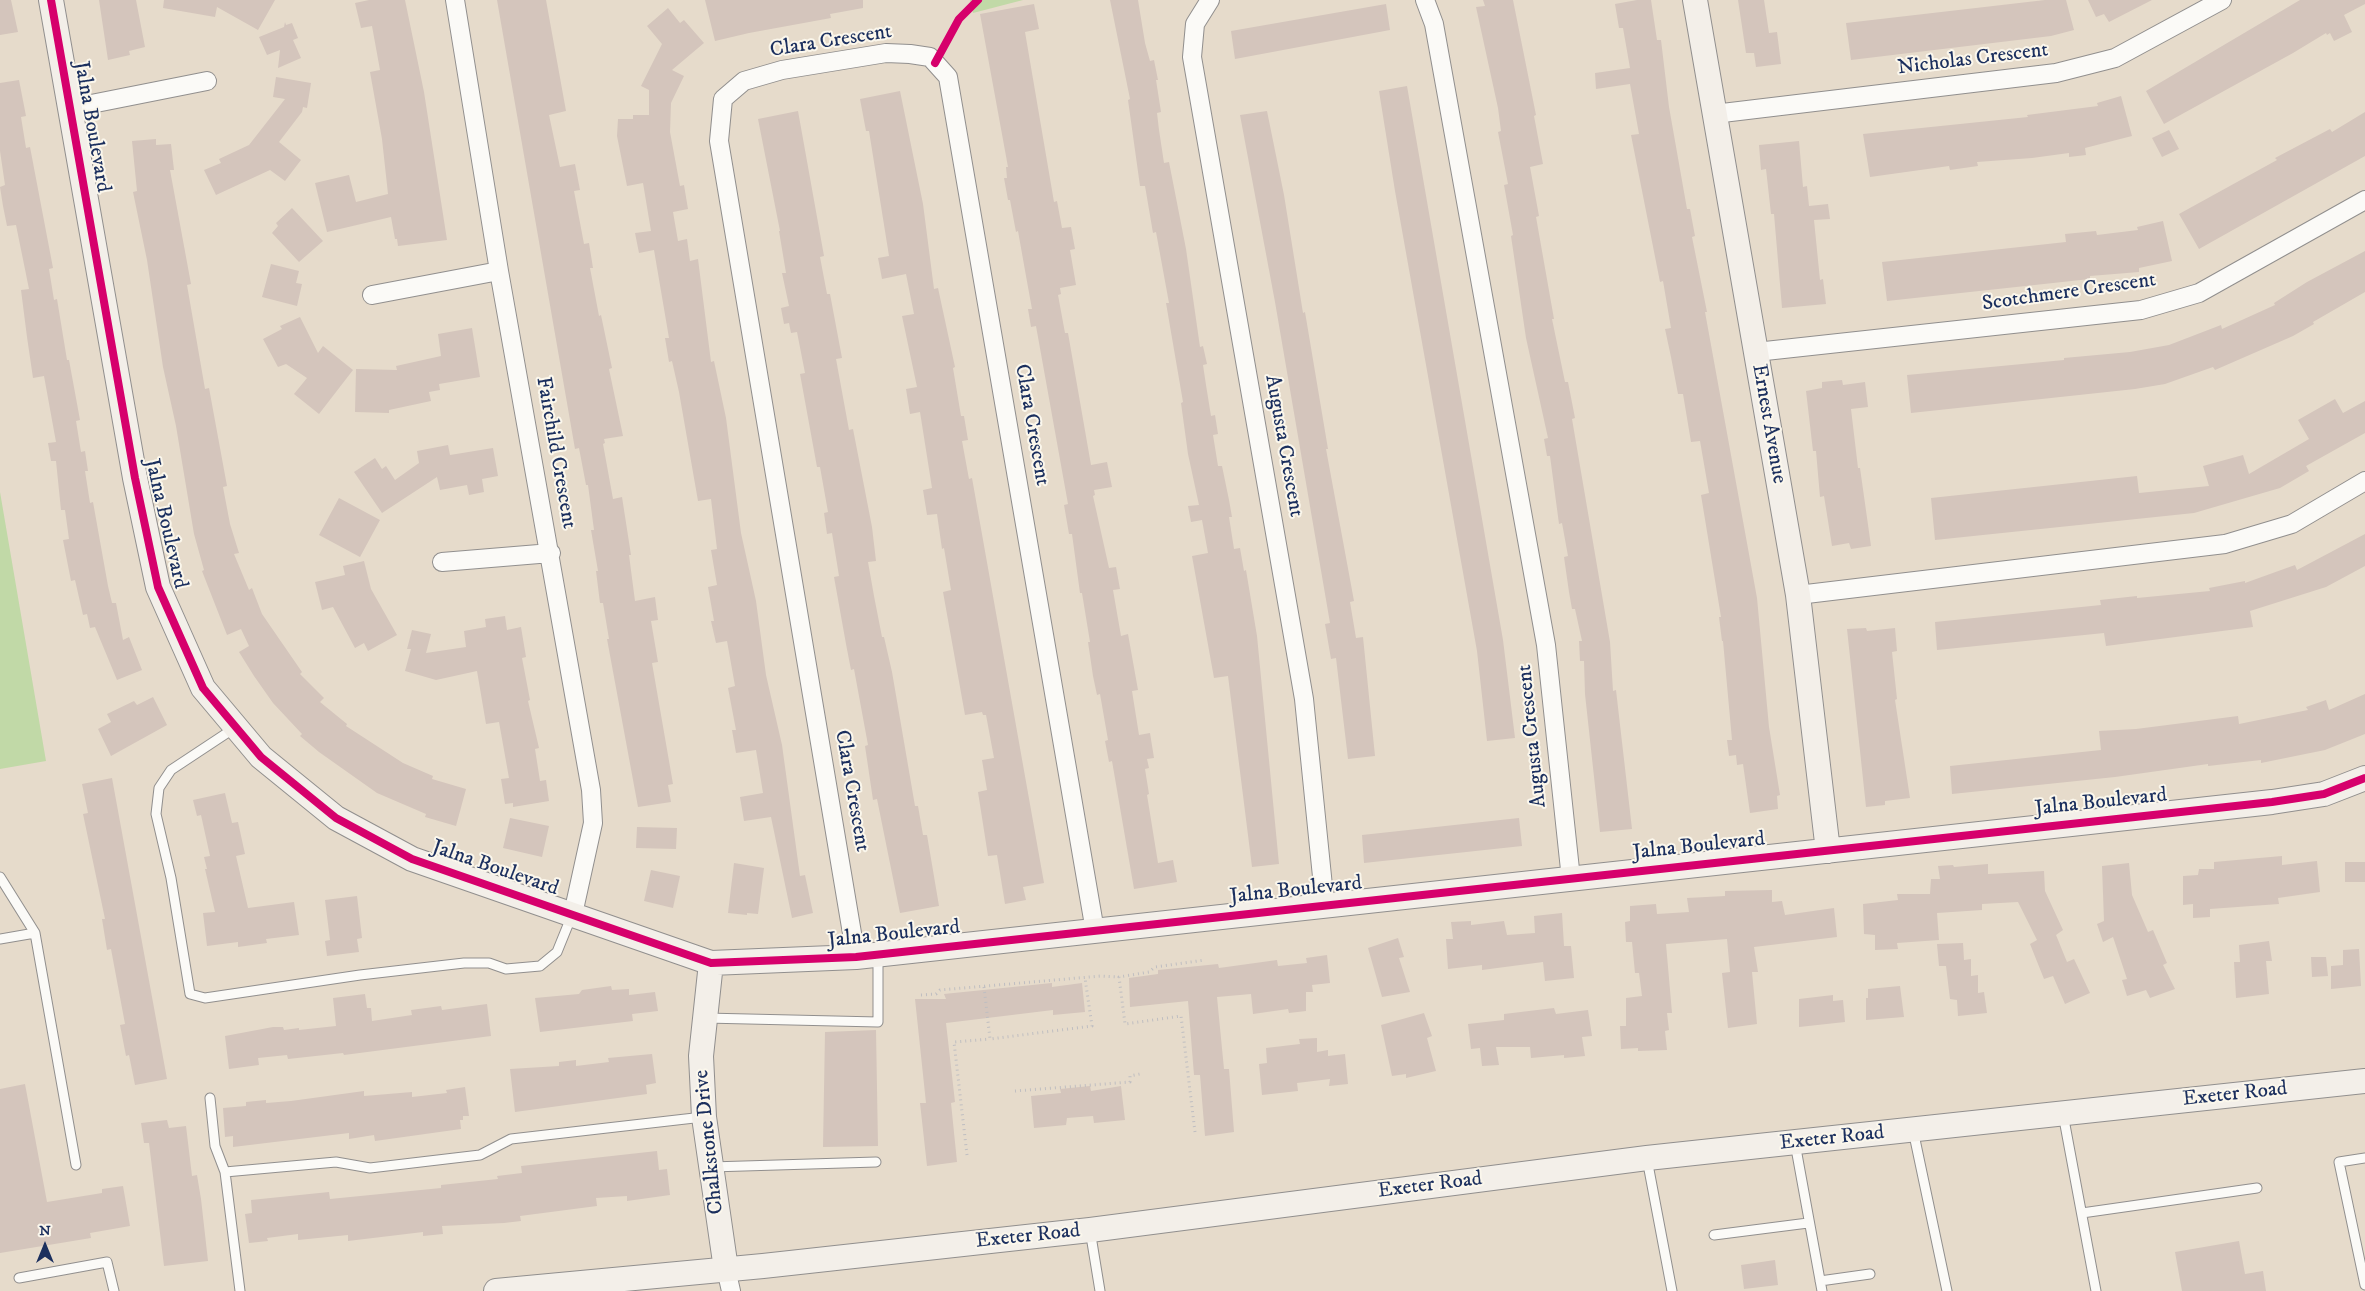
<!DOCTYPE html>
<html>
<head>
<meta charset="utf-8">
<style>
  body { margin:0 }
  #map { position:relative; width:2365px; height:1291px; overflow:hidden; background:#e6dbcb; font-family:"IM FELL DW Pica",serif }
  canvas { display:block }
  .north { position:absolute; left:20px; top:1221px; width:50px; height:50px; -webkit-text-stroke:4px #fbf7ec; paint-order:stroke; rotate:0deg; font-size:14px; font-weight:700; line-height:20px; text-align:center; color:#1b2f5e }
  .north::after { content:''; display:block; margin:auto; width:18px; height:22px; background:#1b2f5e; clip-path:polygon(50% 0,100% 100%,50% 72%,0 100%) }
</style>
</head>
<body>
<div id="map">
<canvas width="2365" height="1291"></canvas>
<div class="north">N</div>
</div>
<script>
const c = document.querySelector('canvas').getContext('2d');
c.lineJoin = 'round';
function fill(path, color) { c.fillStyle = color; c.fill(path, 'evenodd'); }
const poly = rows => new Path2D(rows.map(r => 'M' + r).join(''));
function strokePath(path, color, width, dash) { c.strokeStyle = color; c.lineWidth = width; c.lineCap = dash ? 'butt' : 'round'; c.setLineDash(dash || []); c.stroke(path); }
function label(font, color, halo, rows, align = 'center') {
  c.font = font + ' "IM FELL DW Pica",serif'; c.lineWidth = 4; c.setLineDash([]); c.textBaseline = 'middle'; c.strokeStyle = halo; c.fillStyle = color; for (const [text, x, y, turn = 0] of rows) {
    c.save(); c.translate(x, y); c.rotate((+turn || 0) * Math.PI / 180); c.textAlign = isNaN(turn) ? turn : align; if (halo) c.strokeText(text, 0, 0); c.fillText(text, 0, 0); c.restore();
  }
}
const green = poly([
  [970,0,1023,0,973,13],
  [0,492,46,761,0,769]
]);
const building = poly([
  [0,0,11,0,18,32,0,35],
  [99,0,136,0,145,47,129,51,130,55,108,60],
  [164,0,275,0,258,30,217,7,215,17,163,8],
  [369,0,405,0,424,92,447,240,398,246,397,239,395,239,391,217,327,232,315,183,349,175,356,202,388,194,382,139,370,72,380,70,372,26,361,28,355,3],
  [497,0,546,0,566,111,549,115,560,167,575,164,580,190,574,191,584,244,589,243,593,268,590,268,599,316,601,315,612,368,609,369,623,436,604,439,605,443,603,444,613,499,622,497,631,555,629,555,635,601,655,597,658,620,651,621,658,662,652,663,673,784,668,785,671,802,638,807,607,639,609,639,603,603,600,603,596,571,598,571,591,530,594,530,588,485,586,485,579,448,575,449],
  [705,0,863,0,863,8,830,14,831,18,749,33,715,41],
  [1110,0,1138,0,1145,43,1150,61,1154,60,1158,80,1156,80,1161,112,1157,113,1159,130,1164,163,1169,162,1186,249,1200,347,1203,346,1207,364,1203,365,1206,385,1211,416,1215,415,1218,434,1213,435,1218,466,1222,466,1229,500,1232,517,1229,517,1234,549,1240,548,1244,571,1246,570,1257,636,1279,864,1252,867,1228,676,1214,678,1192,556,1208,553,1202,520,1191,522,1188,506,1199,505,1188,454,1181,403,1183,402,1166,303,1169,303,1156,232,1153,233,1145,186,1140,186,1128,100,1130,99],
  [1483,0,1513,0,1536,115,1534,116,1543,164,1530,167,1539,216,1536,217,1554,319,1552,319,1565,382,1568,382,1575,418,1572,419,1610,642,1613,691,1616,690,1632,829,1600,832,1585,694,1584,661,1580,661,1579,641,1582,641,1575,609,1572,609,1569,592,1564,557,1568,556,1562,523,1559,524,1550,456,1547,456,1544,439,1548,438,1526,338,1511,236,1513,235,1504,185,1508,184,1498,132,1501,131,1498,108,1476,7,1485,6],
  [1637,0,1651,0,1657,40,1661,40,1669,107,1687,209,1690,209,1695,236,1692,237,1707,312,1705,312,1757,598,1769,727,1780,795,1777,796,1778,809,1750,813,1743,764,1737,765,1736,755,1729,756,1727,740,1732,740,1723,641,1722,641,1719,617,1721,617,1701,495,1709,493,1700,441,1691,442,1683,394,1678,394,1671,357,1665,329,1671,328,1663,281,1660,282,1631,135,1639,134,1630,84,1596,89,1595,73,1630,68,1623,28,1619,28,1615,4],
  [1738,0,1764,0,1769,33,1777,32,1781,64,1756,67,1754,53,1746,53],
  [2045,0,2066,0,2074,30,2051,36,1851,60,1846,23],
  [2088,0,2152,0,2109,22,2104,14,2096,17],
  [2300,0,2365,0,2365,4,2344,15,2352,32,2334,41,2330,33,2327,35,2326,33,2293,53,2164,124,2146,91],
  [1034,4,1039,29,1025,32,1054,202,1057,201,1062,228,1071,227,1075,249,1070,250,1076,285,1060,288,1061,294,1058,295,1065,333,1068,333,1091,465,1107,462,1112,487,1094,490,1095,495,1093,496,1109,568,1116,567,1120,589,1113,590,1121,636,1128,634,1138,690,1132,691,1139,735,1150,733,1154,758,1147,759,1149,768,1145,769,1149,794,1147,795,1158,863,1173,860,1177,882,1134,889,1112,761,1109,762,1105,741,1108,740,1100,694,1097,695,1093,676,1088,642,1090,642,1082,593,1080,593,1072,534,1069,534,1064,505,1068,504,1036,326,1031,327,1028,309,1032,309,1026,276,1018,231,1016,232,1010,200,1008,200,1004,178,1007,178,1006,167,1008,167,980,14],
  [1386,4,1390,30,1235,59,1231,31],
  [668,8,680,23,684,20,704,43,672,70,684,76,671,103,670,132,680,186,684,185,688,209,673,212,678,241,687,239,690,261,698,259,711,362,714,361,726,418,741,533,756,601,766,675,782,745,800,876,805,875,813,913,792,918,771,817,744,821,740,797,763,793,756,750,736,753,732,730,736,730,728,688,735,686,727,641,716,643,711,621,714,621,708,587,717,585,711,550,717,549,711,499,698,501,679,392,672,361,669,362,665,338,669,338,654,250,639,253,635,233,651,231,643,183,627,186,617,136,618,119,633,119,633,115,649,115,649,90,641,86,662,44,647,26],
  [285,22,286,25,292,23,298,38,293,40,301,58,278,68,280,50,267,55,259,37,284,27],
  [276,77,311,83,307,108,303,107,302,112,279,142,301,160,285,181,270,170,216,195,204,170,221,163,219,159,249,145,285,99,273,97],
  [19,80,26,116,21,117,26,148,30,147,53,268,49,269,54,300,57,299,67,360,69,360,80,420,76,421,81,452,85,451,88,471,85,471,90,503,93,502,108,586,112,603,116,603,123,640,129,637,142,670,117,680,95,627,90,628,87,614,83,615,75,580,71,581,63,540,69,539,65,510,61,510,56,461,51,461,48,443,56,442,44,376,33,378,27,337,21,290,29,289,16,225,7,226,3,206,0,187,5,185,0,151,0,83],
  [1407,86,1503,640,1515,738,1487,741,1477,651,1395,191,1379,91],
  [900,91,923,204,934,289,938,288,955,367,953,368,961,416,964,416,968,440,962,441,969,479,972,478,1044,883,1023,887,1026,900,1005,904,997,855,988,856,978,792,987,790,982,760,994,758,986,715,983,715,982,712,965,715,943,592,951,590,944,548,942,549,937,514,927,515,923,490,932,488,920,412,910,414,906,389,917,387,902,316,914,314,906,274,882,279,878,258,889,256,869,131,866,131,860,99],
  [2121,96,2132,136,2085,148,2086,155,2069,157,2069,153,2032,158,1977,162,1978,166,1950,170,1949,166,1870,177,1863,134,2028,117,2027,115,2098,106,2097,103],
  [798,111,824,256,820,257,827,294,830,294,842,358,836,359,849,430,853,429,872,527,876,561,868,562,874,596,882,637,884,637,892,672,915,806,918,806,923,835,927,835,939,906,900,913,877,799,873,800,865,746,868,745,854,669,851,670,846,644,834,577,839,576,832,533,827,534,824,513,828,512,820,467,817,467,800,374,805,373,797,332,791,333,789,323,784,324,781,308,789,306,782,273,786,273,779,231,780,231,758,119],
  [1267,111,1284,195,1303,313,1305,312,1328,449,1326,449,1354,601,1350,602,1356,638,1363,637,1375,756,1348,759,1336,658,1331,659,1325,624,1330,623,1275,302,1240,115],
  [2365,112,2365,156,2199,249,2179,214,2277,160,2275,158,2330,129,2332,132],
  [2169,130,2179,149,2162,157,2152,138],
  [156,139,156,145,171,144,174,170,170,170,191,284,187,285,205,389,209,388,227,486,223,487,230,524,239,553,234,554,249,590,252,588,262,614,302,672,300,674,324,698,320,702,347,724,346,726,403,763,433,776,432,779,466,789,456,826,425,817,426,814,377,793,319,752,300,736,302,734,273,703,254,676,239,652,249,646,241,629,227,635,202,571,204,570,194,534,176,426,163,367,147,260,133,192,137,191,132,141],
  [1799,141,1803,187,1807,186,1809,206,1828,204,1830,219,1814,220,1820,280,1823,279,1826,304,1782,308,1774,214,1771,214,1766,169,1761,170,1759,145],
  [292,208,323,241,299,262,272,233,278,226,276,223],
  [2163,221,2172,261,2139,268,2139,272,2090,276,2090,279,1887,301,1882,262,2066,242,2065,234,2096,231,2097,235,2138,230,2137,227],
  [2365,251,2365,292,2313,322,2314,324,2293,336,2215,370,2213,367,2165,384,2135,389,1911,413,1907,375,2064,360,2064,358,2130,352,2169,345,2221,325,2222,329,2275,305,2274,303,2307,282],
  [271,264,299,271,296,283,302,284,297,306,262,297],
  [300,317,318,353,323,346,353,370,319,414,294,394,307,378,286,364,278,367,263,339,282,329,280,326],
  [472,328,480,377,439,384,440,390,429,392,431,401,389,410,389,413,355,412,356,369,397,370,396,366,441,356,438,334],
  [1842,380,1843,385,1865,382,1868,407,1851,409,1858,468,1860,468,1871,546,1851,549,1849,543,1832,546,1824,496,1820,497,1816,451,1813,451,1806,391,1822,388,1822,382],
  [2335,399,2343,413,2365,401,2365,433,2306,466,2309,471,2280,488,2194,513,1935,540,1931,498,2137,476,2139,493,2209,486,2203,466,2243,455,2249,474,2309,439,2298,420],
  [448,445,450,455,493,448,498,476,482,479,484,492,469,495,467,485,440,490,437,477,382,513,354,472,375,458,382,469,386,466,395,480,419,463,417,451],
  [339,498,380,520,360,557,319,535],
  [2365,534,2365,566,2326,587,2250,611,2253,627,2106,646,2104,633,1937,650,1935,622,2101,605,2100,600,2137,596,2137,598,2210,591,2209,588,2245,581,2245,583,2295,565,2297,570],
  [364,561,371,589,397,635,368,651,364,643,355,648,333,607,322,610,315,582,345,575,343,566],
  [505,616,507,630,521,627,526,657,522,658,530,700,528,701,539,748,535,749,540,781,546,780,549,801,513,807,513,803,505,804,501,779,509,778,499,722,486,724,477,671,436,680,405,671,411,649,407,649,412,630,431,634,426,653,466,647,464,631,486,627,485,619],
  [1866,628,1867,631,1895,628,1897,651,1892,652,1897,699,1895,700,1910,798,1885,801,1885,805,1866,807,1847,629],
  [2365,694,2365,734,2325,750,2261,763,2261,760,2208,766,2208,764,2115,777,1952,794,1950,766,2101,750,2099,731,2136,729,2238,716,2239,724,2308,710,2306,707,2326,700,2329,710],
  [153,697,167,725,111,756,98,729,111,722,107,714,134,701,137,705],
  [112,778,167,1079,135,1085,129,1055,126,1056,120,1025,125,1024,111,949,107,950,102,919,105,919,83,814,88,813,82,784],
  [225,793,232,823,238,822,245,854,236,856,248,908,294,902,299,935,266,939,267,943,238,947,238,942,207,946,203,913,215,912,205,869,207,869,204,857,210,856,201,815,197,816,193,800],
  [510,818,549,826,542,857,503,848],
  [1519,818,1522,846,1364,863,1362,835],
  [637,827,677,828,676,849,636,848],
  [2282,856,2282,865,2317,861,2320,892,2278,898,2279,904,2210,909,2210,917,2193,918,2193,904,2183,905,2183,876,2198,875,2199,869,2214,869,2214,862],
  [2345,862,2365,862,2365,882,2345,882],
  [734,863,764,868,758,914,747,913,747,915,728,913],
  [2129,863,2132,895,2148,932,2153,930,2167,963,2163,965,2175,989,2150,998,2146,990,2127,996,2122,980,2127,979,2113,937,2103,942,2097,924,2104,921,2102,866],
  [1988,864,1988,874,2044,871,2045,891,2063,930,2056,935,2067,962,2074,959,2090,993,2065,1004,2053,976,2044,979,2030,944,2037,940,2018,902,1982,904,1982,910,1937,913,1939,940,1897,943,1898,949,1875,950,1875,935,1864,934,1863,904,1898,900,1897,894,1930,894,1931,879,1940,879,1938,866,1953,865,1954,867],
  [651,870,680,876,673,908,644,901],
  [1772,890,1772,902,1782,901,1785,915,1834,908,1837,937,1754,947,1758,972,1752,972,1757,1024,1728,1028,1722,973,1730,972,1727,939,1666,944,1672,1013,1667,1013,1669,1030,1665,1031,1667,1050,1638,1051,1638,1048,1621,1049,1620,1026,1626,1026,1626,998,1642,996,1639,973,1635,973,1632,942,1626,942,1625,922,1630,921,1630,906,1656,904,1657,914,1689,912,1687,898,1725,896,1725,891],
  [357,896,362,938,357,939,359,952,327,956,325,941,330,940,325,900],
  [1562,913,1564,946,1571,946,1574,978,1545,981,1543,962,1482,970,1482,965,1448,969,1446,939,1453,939,1451,922,1471,921,1471,925,1504,921,1507,935,1535,933,1534,916],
  [1398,938,1404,957,1399,958,1410,992,1382,997,1368,948],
  [2269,941,2272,961,2266,961,2269,994,2236,998,2234,962,2240,962,2239,945],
  [1963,943,1964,960,1971,959,1971,976,1978,975,1978,993,1984,992,1987,1013,1958,1016,1957,1000,1950,999,1946,966,1939,966,1937,944],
  [2359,949,2361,986,2331,989,2331,966,2343,965,2343,950],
  [1327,955,1330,983,1312,985,1313,992,1306,992,1306,1011,1289,1013,1288,1009,1253,1014,1251,994,1217,997,1224,1069,1229,1069,1234,1132,1205,1136,1200,1075,1194,1075,1188,1001,1130,1007,1129,978,1158,974,1158,970,1218,964,1219,968,1277,960,1278,966,1307,963,1306,958],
  [2311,957,2326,957,2328,976,2312,977],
  [1052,983,1052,987,1082,983,1085,1012,1053,1015,1053,1010,946,1023,955,1102,951,1103,957,1162,927,1166,920,1103,926,1103,915,999,946,999,944,994],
  [611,986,612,990,629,989,629,995,655,992,658,1011,632,1014,633,1021,540,1032,535,998,579,994,582,990],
  [1900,986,1904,1017,1866,1020,1866,998,1868,998,1868,989],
  [365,994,367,1008,371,1008,372,1021,412,1015,411,1010,441,1006,442,1010,487,1004,491,1036,344,1055,343,1053,288,1059,287,1055,258,1058,259,1065,229,1069,225,1036,273,1027,283,1027,284,1030,299,1028,299,1030,336,1026,333,998],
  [1833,995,1833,1001,1843,1000,1845,1022,1799,1027,1799,999],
  [1554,1008,1556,1014,1588,1010,1592,1036,1582,1037,1585,1056,1564,1058,1564,1055,1531,1058,1530,1047,1496,1047,1499,1065,1482,1066,1480,1048,1471,1049,1468,1024,1504,1020,1504,1014],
  [1424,1013,1432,1036,1427,1038,1436,1071,1406,1078,1406,1074,1392,1076,1381,1025],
  [876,1030,878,1146,823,1147,825,1032],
  [1317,1038,1317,1052,1328,1050,1328,1056,1345,1054,1348,1084,1329,1086,1330,1079,1297,1083,1298,1091,1262,1095,1259,1064,1267,1063,1266,1048,1300,1044,1299,1039],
  [652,1054,656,1083,646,1085,647,1094,515,1112,510,1069,559,1066,559,1062,576,1060,576,1066,609,1062,608,1058],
  [25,1084,47,1202,102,1193,102,1189,123,1186,130,1226,90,1233,91,1238,0,1253,0,1089],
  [1090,1086,1091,1091,1121,1086,1125,1120,1094,1123,1093,1116,1067,1118,1066,1125,1034,1128,1031,1096,1061,1093,1060,1089],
  [465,1087,469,1116,463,1116,463,1120,460,1120,461,1129,375,1141,374,1135,349,1139,349,1133,233,1147,233,1136,225,1137,223,1108,246,1106,246,1102,266,1100,266,1103,291,1101,364,1091,364,1096,412,1092,412,1097,447,1093,446,1090],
  [167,1120,169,1128,186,1126,192,1176,197,1175,201,1199,208,1261,164,1266,149,1143,144,1143,141,1123],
  [657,1151,659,1170,667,1169,670,1195,627,1201,627,1196,596,1198,597,1206,520,1216,521,1221,504,1223,442,1226,443,1234,423,1236,423,1232,348,1241,348,1235,298,1240,298,1234,267,1238,268,1241,249,1243,245,1214,252,1213,251,1200,329,1192,330,1199,441,1188,441,1185,498,1179,497,1176,522,1173,521,1166],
  [2239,1241,2245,1274,2263,1271,2266,1291,2182,1291,2175,1252],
  [1775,1260,1778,1285,1744,1289,1741,1265]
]);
const path = poly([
  [984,987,990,1039,1092,1026,1085,978],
  [921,995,936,994,940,990,1101,976,1119,977],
  [1015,1091,1130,1082,1130,1076,1140,1074],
  [1195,1132,1181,1016,1125,1024,1119,977,1149,972,1155,967,1205,960],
  [967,1155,954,1042,990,1039]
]);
const lane = poly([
  [236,727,171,770,159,788,156,814,171,878,190,994,205,998,360,975,464,963,489,963,506,969,540,966,557,952,572,915],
  [0,877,35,933],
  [0,939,35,933,76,1165],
  [705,1018,878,1022,878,955],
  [210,1098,215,1146,225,1172,240,1291],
  [2063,1114,2096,1291],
  [1913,1130,1947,1291],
  [1795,1143,1822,1291],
  [2365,1158,2339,1162,2365,1285],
  [1647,1159,1672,1291],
  [711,1167,876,1162],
  [225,1172,336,1162,370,1168,480,1155,511,1139,703,1117],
  [2082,1213,2257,1188],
  [1090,1230,1100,1291],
  [1714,1235,1808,1223],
  [19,1278,107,1262,114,1291],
  [1820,1281,1870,1274]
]);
const street = poly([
  [455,0,499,271,591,790,593,823,573,914],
  [1210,0,1195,24,1192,57,1304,699,1325,906],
  [1425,0,1434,24,1546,645,1571,879],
  [71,108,207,81],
  [1714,114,2056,73,2115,58,2222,0],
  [372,295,499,271],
  [1756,352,2141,310,2199,293,2365,200],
  [442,562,551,553],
  [1798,595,2225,544,2292,524,2365,481],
  [856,957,719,141,723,99,744,81,782,70,886,53,910,54,930,57,948,77,1095,931],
  [726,1269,731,1291]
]);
const secondary = poly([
  [51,0,135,478,158,587,203,688,261,757,336,818,412,859,711,963,856,957,2272,802,2324,794,2365,778],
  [1695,0,1798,595,1828,851],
  [711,963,701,1056,704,1117,726,1269],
  [496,1291,763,1266,1090,1230,1647,1158,2365,1081]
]);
const cycleway = poly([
  [51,0,135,478,158,587,203,688,261,757,336,818,412,859,711,963,856,957,2272,802,2324,794,2365,778],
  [935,63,959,19,978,0]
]);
const streetNames = [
  ["Clara Crescent",831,42,-9],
  ["Nicholas Crescent",1973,60,-7],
  ["Jalna Boulevard",91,127,80],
  ["Scotchmere Crescent",2069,293,-8],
  ["Ernest Avenue",1768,424,80],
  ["Clara Crescent",1031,425,80],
  ["Augusta Crescent",1283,446,80],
  ["Fairchild Crescent",555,453,80],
  ["Jalna Boulevard",165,524,77],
  ["Augusta Crescent",1533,736,-96],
  ["Clara Crescent",851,791,80],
  ["Jalna Boulevard",2101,803,-6],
  ["Jalna Boulevard",1699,847,-6],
  ["Jalna Boulevard",495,869,19],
  ["Jalna Boulevard",1296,891,-6],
  ["Jalna Boulevard",894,935,-6],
  ["Exeter Road",2235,1095,-6],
  ["Exeter Road",1832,1139,-6],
  ["Chalkstone Drive",710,1142,-96],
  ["Exeter Road",1430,1186,-7],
  ["Exeter Road",1028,1237,-6]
];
fill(green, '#c1d9a7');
fill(building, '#d4c5bc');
strokePath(lane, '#918f8e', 11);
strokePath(street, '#918f8e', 20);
strokePath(secondary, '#918f8e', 26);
strokePath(path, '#bfbec1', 3, [1, 4]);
strokePath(lane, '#fbfaf7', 9);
strokePath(street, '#fbfaf7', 18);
strokePath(secondary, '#f3efe9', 24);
strokePath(cycleway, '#d6006c', 8);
label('21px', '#1b2f5e', '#fbf7ec', streetNames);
</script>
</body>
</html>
